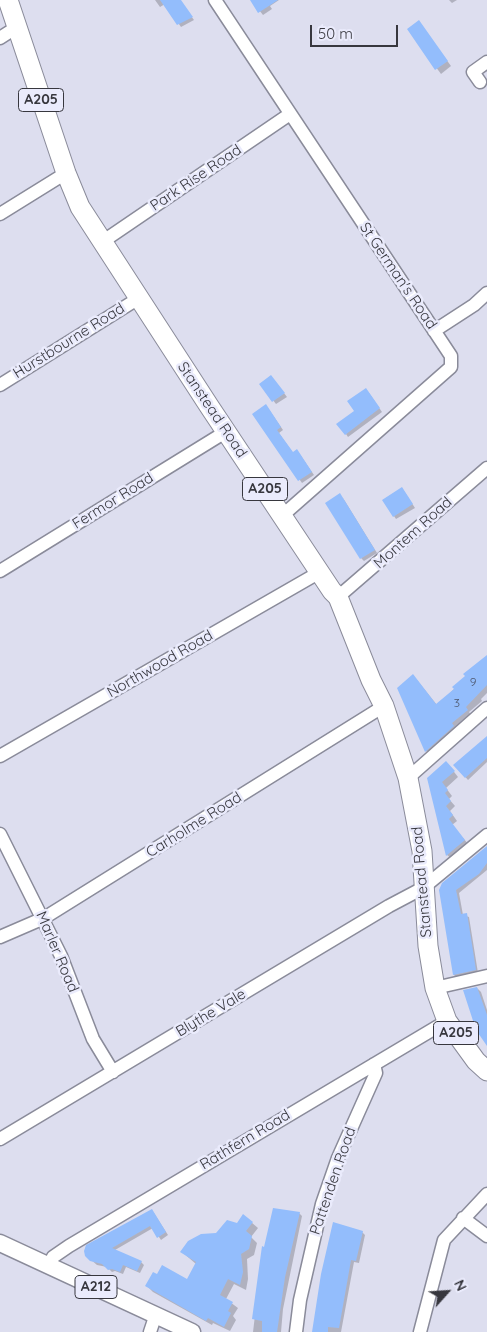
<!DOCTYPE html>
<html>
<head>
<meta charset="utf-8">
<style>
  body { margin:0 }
  #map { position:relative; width:487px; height:1332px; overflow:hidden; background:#dddeef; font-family:Quicksand,sans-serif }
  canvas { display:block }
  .north { position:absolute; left:422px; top:1267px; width:50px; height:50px; -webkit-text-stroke:4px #eaebfc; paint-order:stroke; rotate:64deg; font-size:14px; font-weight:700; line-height:20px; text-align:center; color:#37373e }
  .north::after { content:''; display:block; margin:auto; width:18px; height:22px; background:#37373e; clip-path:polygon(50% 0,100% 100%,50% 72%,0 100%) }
  .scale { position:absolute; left:310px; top:25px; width:88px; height:22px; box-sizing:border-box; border:2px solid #37373e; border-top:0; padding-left:6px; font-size:15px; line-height:18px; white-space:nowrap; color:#37373e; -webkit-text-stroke:4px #eaebfc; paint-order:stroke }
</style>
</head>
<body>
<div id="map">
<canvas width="487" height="1332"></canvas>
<div class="north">N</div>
<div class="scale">50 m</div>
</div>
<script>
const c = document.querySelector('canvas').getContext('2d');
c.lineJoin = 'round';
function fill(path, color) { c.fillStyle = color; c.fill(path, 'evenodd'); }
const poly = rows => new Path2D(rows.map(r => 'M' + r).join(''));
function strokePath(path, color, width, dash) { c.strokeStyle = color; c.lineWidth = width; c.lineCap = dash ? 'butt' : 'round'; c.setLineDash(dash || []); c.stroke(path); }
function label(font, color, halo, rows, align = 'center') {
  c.font = font + ' Quicksand,sans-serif'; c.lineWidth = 5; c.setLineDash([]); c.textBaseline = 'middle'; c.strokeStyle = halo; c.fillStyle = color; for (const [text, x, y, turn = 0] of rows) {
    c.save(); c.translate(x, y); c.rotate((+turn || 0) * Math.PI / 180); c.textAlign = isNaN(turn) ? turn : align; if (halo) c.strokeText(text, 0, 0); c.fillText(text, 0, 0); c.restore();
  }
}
const shadow = poly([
  [155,0,179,0,194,20,181,27,165,4,160,7],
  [251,0,279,0,270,6,272,9,263,15],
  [449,0,457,0,452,3],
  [419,22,451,66,441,74,408,29],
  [274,380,287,397,276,404,261,385],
  [369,393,382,412,348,437,346,434,356,412],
  [268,408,283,430,279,433,293,453,299,453,314,475,302,483,254,414],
  [402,488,415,508,396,519,383,500],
  [343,498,377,553,364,561,361,558],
  [487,658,487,693,481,699,482,701,469,712,471,715,430,755,426,751,417,680,437,705],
  [487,738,487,762,468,780,455,765],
  [451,768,458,777,446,788,452,796,449,799,455,806,450,811,457,821,452,825,469,845,452,859,447,855,428,778],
  [487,847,487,870,459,893,463,915,469,917,478,973,457,978,454,975,440,890],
  [477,988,481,992,487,1010,487,1043],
  [152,1210,168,1235,161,1240,153,1228,115,1250,141,1262,144,1265,140,1273,126,1267,123,1274,115,1271,112,1272,107,1267,97,1265,90,1259],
  [299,1213,302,1216,283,1309,281,1332,253,1332,263,1248,265,1250],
  [244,1216,258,1228,251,1237,257,1243,254,1255,247,1259,248,1279,246,1290,234,1284,226,1299,238,1308,233,1316,236,1320,230,1331,213,1323,212,1325,153,1292,147,1286,188,1281,196,1264,182,1252,237,1225],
  [362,1232,365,1235,359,1263,354,1262,341,1332,313,1332]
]);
const building = poly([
  [160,0,181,0,193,17,177,25],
  [250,0,278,0,258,13],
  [419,20,448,61,435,70,407,29],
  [271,375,285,393,272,402,259,384],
  [366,388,380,408,345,435,336,424,354,411,347,401],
  [266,404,281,427,277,430,293,452,297,449,312,472,298,481,252,414],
  [402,487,413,504,393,517,382,500],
  [340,493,375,550,360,559,325,503],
  [487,655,487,685,466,707,468,710,452,723,454,726,425,752,397,688,413,674,436,704,454,689,452,687,465,676,463,674],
  [487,736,487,758,465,778,453,765],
  [446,761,455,771,442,782,448,790,445,793,451,801,446,806,453,815,449,819,465,840,446,856,427,778],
  [487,846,487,863,479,874,456,890,461,914,467,913,476,970,453,975,439,890,442,883],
  [477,987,487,1015,487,1046,476,1030,463,990],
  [273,1208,300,1212,285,1277,277,1332,262,1332,262,1321,252,1319,262,1246,264,1247],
  [152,1209,166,1232,157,1238,150,1226,112,1248,142,1261,137,1271,123,1265,120,1272,112,1269,108,1270,102,1264,90,1261,85,1256,84,1251,86,1245],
  [243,1214,253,1222,246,1231,252,1236,249,1249,241,1254,243,1272,240,1285,228,1279,220,1295,233,1302,228,1311,231,1313,224,1327,208,1318,206,1321,145,1286,153,1272,157,1274,162,1265,187,1279,196,1262,180,1252,188,1241,201,1234,216,1233,227,1220,237,1223],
  [333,1222,363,1231,356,1261,351,1260,339,1328,328,1327,328,1332,312,1332,321,1274]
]);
const minor = poly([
  [215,0,451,356,451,367,283,515],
  [0,38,17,27],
  [480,82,473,72,487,62],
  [0,214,66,173],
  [102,242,290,114],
  [434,331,474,305,487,293],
  [0,385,139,298],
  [0,571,227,431],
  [338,597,487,468],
  [0,756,320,572],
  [408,778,487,708],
  [0,834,61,956,93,1039,113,1072],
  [0,937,44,918,384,706],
  [435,988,487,976],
  [0,1139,389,906,423,888,487,835],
  [463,1218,487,1236],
  [49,1265,53,1257,69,1246,447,1021],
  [150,1332,156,1314],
  [296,1332,300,1300,322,1204,338,1158,376,1073,374,1064],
  [420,1332,444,1240,487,1194]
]);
const major = poly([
  [0,1243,192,1332]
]);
const highway = poly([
  [8,0,66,173,80,207,209,406,332,591,338,597,371,680,384,706,408,778,422,851,428,946,435,988,447,1021,476,1061,487,1071]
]);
const numberNames = [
  ["9",473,682],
  ["3",457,703]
];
const shields = [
  [41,100,45],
  [265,489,45],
  [456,1033,45],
  [96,1287,42]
];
const shieldNames = [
  ["A205",41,100],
  ["A205",265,489],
  ["A205",456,1033],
  ["A212",96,1287]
];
const streetNames = [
  ["Park Rise Road",196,178,-34],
  ["St German's Road",398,276,56],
  ["Hurstbourne Road",69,341,-32],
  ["Stanstead Road",212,410,56],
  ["Fermor Road",113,501,-32],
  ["Montem Road",413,533,-42],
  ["Northwood Road",160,664,-30],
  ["Carholme Road",194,825,-32],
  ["Stanstead Road",422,882,-95],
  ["Marler Road",57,952,67],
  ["Blythe Vale",211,1013,-31],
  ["Rathfern Road",245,1140,-31],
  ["Pattenden Road",333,1181,-71]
];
fill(shadow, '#0003');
fill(building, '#93bdfc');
strokePath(minor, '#8a8b9a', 15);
strokePath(major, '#8a8b9a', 19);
strokePath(highway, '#8a8b9a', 21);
strokePath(minor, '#fff', 12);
strokePath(major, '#fff', 16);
strokePath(highway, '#fff', 19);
label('12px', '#4e586e', null, numberNames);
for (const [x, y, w] of shields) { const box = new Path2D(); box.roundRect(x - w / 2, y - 11.5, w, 23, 4); c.fillStyle = '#eaebfc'; c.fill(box); strokePath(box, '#37373e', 1); }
label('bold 14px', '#37373e', null, shieldNames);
label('15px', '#37373e', '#eaebfc', streetNames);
</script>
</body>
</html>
